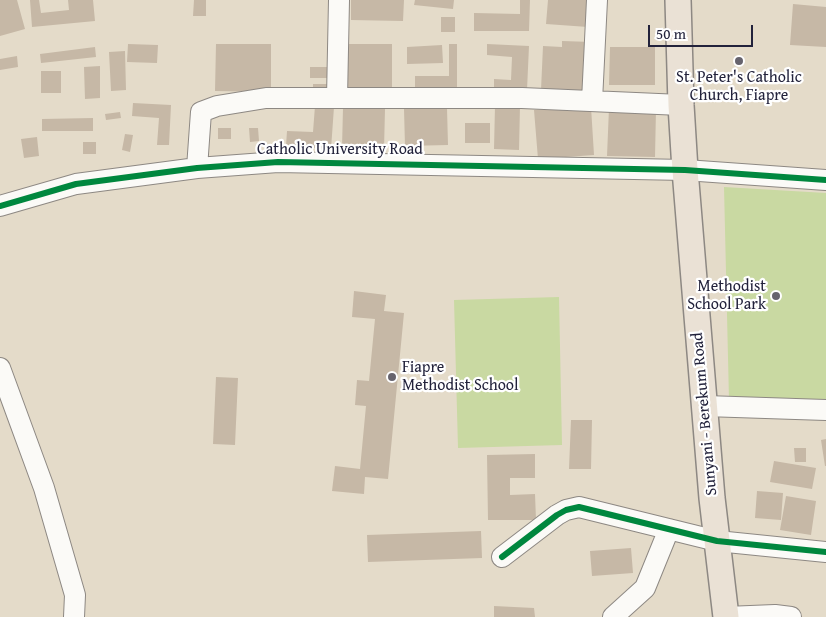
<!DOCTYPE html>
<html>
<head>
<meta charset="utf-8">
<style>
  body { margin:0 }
  #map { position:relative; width:826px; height:617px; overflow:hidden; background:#e4dbc9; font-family:"Gentium Book Plus",serif }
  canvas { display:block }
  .scale { position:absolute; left:648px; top:25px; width:105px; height:22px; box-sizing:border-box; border:2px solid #22223b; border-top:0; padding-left:6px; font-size:15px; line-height:18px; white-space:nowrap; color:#22223b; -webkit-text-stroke:4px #fff; paint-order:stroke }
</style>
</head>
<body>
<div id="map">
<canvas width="826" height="617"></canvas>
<div class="scale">50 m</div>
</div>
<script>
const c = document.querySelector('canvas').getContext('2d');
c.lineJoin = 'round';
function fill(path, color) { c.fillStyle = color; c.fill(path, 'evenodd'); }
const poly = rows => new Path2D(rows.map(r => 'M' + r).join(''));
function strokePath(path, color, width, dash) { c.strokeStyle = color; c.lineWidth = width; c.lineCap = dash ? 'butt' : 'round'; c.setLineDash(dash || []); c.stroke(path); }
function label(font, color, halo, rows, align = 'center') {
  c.font = font + ' "Gentium Book Plus",serif'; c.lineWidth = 4.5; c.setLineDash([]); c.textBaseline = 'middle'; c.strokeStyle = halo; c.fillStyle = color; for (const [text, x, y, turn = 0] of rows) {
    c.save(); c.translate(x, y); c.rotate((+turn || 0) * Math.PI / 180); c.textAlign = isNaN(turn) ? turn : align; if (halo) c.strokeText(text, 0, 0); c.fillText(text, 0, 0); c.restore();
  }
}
const green = poly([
  [724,187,826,193,826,403,729,400],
  [559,297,562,445,458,448,454,300]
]);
const building = poly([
  [0,0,17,0,25,29,0,36],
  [30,0,39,0,41,13,69,10,68,0,93,0,95,21,32,27],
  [194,0,206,0,206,16,193,16],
  [351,0,404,0,403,21,351,20],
  [415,0,454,0,453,9,414,5],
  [520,0,530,0,529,31,474,31,474,13,520,14],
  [548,0,590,0,588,27,546,24],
  [793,4,826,7,826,47,790,45],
  [441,17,455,17,455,32,441,32],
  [562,41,592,42,589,93,541,90,543,46,562,47],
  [128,44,158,45,157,63,127,62],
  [216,44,271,44,271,92,215,91],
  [347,44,392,44,392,90,347,90],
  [449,44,457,44,457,90,415,90,415,76,449,76],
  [487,44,529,46,527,90,494,88,494,79,511,80,512,57,487,55],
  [442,45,443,63,407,64,407,47],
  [95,47,96,57,41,63,40,54],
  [610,47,655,47,655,85,609,85],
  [125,51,126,90,111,91,109,52],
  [17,56,18,67,0,70,0,59],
  [100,66,100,98,85,99,84,67],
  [310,67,331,67,331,78,310,78],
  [41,71,61,71,61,93,41,93],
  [313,84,331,84,331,90,313,90],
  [133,103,171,105,169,145,157,145,159,118,132,116],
  [315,106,334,107,331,149,286,146,287,131,313,132],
  [495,106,520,106,519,150,494,149],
  [591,107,594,155,538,159,534,110],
  [343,108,385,109,384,149,342,148],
  [447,108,448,145,405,146,404,109],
  [609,108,656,109,655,157,607,156],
  [120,112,121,118,106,120,105,114],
  [93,118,93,131,42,131,42,119],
  [465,123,490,123,490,143,465,143],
  [218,128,231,128,231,139,218,139],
  [249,128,258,128,259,141,250,142],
  [125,134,133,135,130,152,122,150],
  [37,137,39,156,24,158,21,139],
  [83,142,96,142,96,154,83,154],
  [354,291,386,295,384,311,404,313,388,479,365,477,364,494,332,491,335,466,360,469,366,406,355,405,357,380,369,381,375,319,352,317],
  [216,377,238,378,235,445,213,444],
  [571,420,592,420,591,469,569,469],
  [826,439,826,466,825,466,821,440],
  [794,448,806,448,806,462,795,462],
  [535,454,535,478,510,478,510,495,535,494,536,520,488,520,487,455],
  [774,461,816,468,812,489,770,482],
  [757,491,783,493,781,520,755,518],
  [786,496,816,501,811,535,780,530],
  [481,531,482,558,368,562,367,535],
  [631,548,633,573,592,576,590,551],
  [494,606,534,608,535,617,494,617]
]);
const minor = poly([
  [337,98,339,0],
  [592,101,597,0],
  [197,168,201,112,217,106,266,98,522,98,681,105],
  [0,206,76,184,197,168,278,162,685,170,826,180],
  [0,368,44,488,75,595,74,617],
  [705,406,826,410],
  [502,557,557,515,566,510,579,507,717,541,826,552],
  [613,617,645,588,669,529],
  [726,617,775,615,791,617]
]);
const major = poly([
  [678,0,681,105,685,170,712,498,726,617]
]);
const cycleway = poly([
  [0,206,76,184,197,168,278,162,685,170,826,180],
  [502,557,557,515,566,510,579,507,717,541,826,552]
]);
const markers = [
  [739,61,5,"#66636d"],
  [776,296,5,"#66636d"],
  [392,377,5,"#66636d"]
];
const poiNames = [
  ["St. Peter's Catholic",739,78],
  ["Church, Fiapre",739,96],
  ["Methodist",766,287,"right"],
  ["School Park",766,305,"right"],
  ["Fiapre",402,368,"left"],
  ["Methodist School",402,386,"left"]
];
const streetNames = [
  ["Catholic University Road",340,150],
  ["Sunyani - Berekum Road",705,414,-95]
];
fill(green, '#c9d9a2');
fill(building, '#c6b8a6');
strokePath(minor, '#8d8883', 22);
strokePath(major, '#8d8883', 28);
strokePath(minor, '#fbfaf7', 20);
strokePath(major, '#eae1d5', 25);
strokePath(cycleway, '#00873e', 6);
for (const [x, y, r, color] of markers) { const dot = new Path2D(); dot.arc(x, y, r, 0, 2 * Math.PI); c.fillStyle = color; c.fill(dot); strokePath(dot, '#fff', 2); }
label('16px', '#22223b', '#fff', poiNames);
label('16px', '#22223b', '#fff', streetNames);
</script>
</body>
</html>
